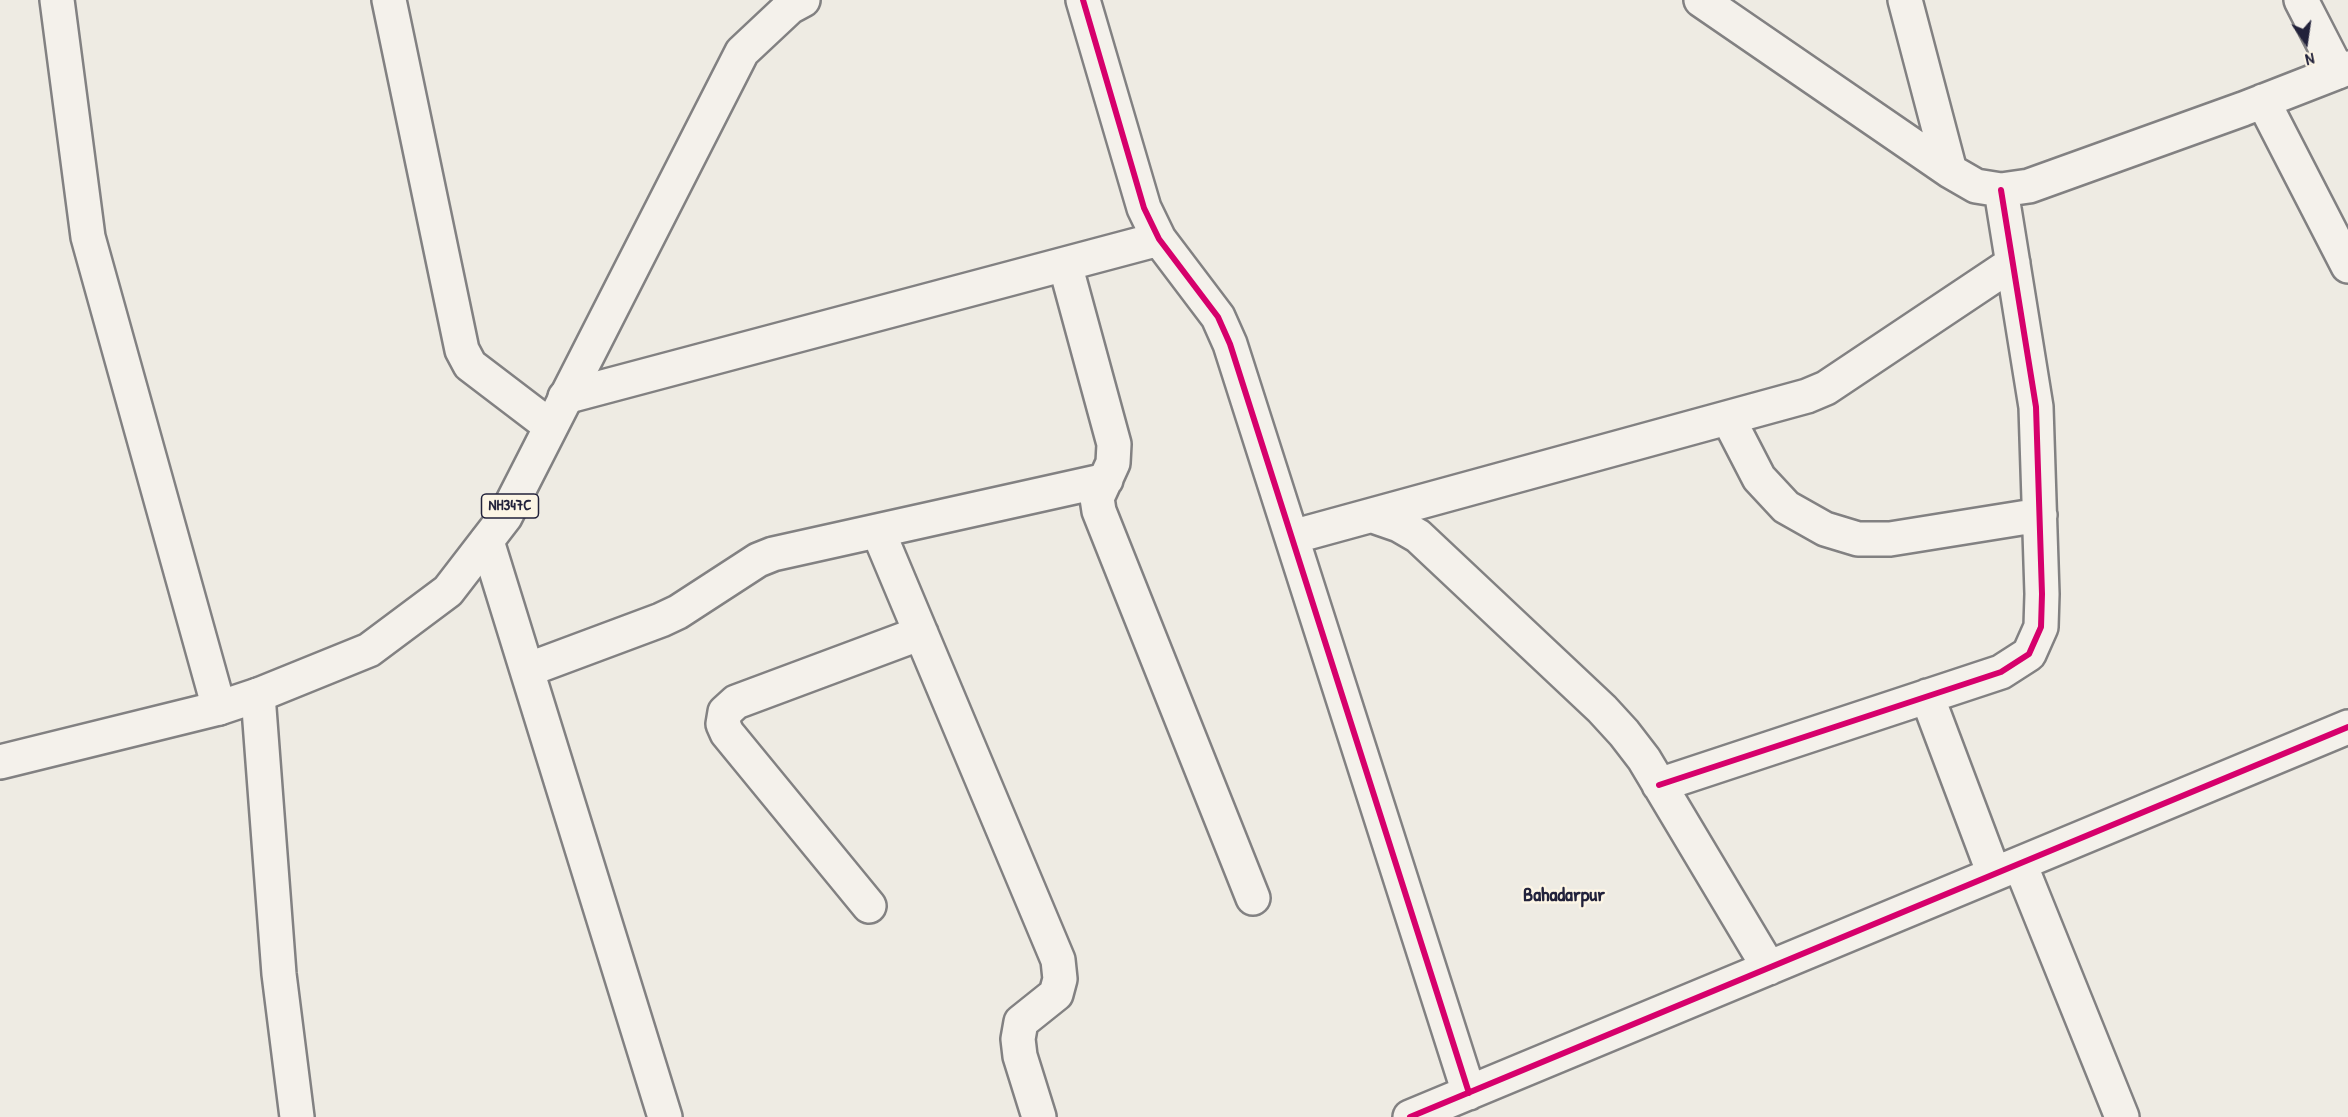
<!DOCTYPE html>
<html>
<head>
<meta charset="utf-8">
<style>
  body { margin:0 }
  #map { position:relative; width:2348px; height:1117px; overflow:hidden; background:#eeebe3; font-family:"Patrick Hand",sans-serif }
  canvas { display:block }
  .north { position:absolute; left:2276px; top:12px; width:60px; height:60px; -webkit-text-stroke:4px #fcf5e5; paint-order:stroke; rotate:167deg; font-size:16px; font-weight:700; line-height:24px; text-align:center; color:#22223b }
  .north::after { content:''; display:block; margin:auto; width:21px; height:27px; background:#22223b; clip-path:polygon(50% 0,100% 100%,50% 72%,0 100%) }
</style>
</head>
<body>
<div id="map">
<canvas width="2348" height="1117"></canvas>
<div class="north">N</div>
</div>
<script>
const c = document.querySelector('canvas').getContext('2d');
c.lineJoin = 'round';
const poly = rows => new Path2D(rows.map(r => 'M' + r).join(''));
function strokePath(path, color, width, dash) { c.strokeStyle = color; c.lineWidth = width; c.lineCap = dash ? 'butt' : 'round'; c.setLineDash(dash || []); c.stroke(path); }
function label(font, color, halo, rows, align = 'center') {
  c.font = font + ' "Patrick Hand",sans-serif'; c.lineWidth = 5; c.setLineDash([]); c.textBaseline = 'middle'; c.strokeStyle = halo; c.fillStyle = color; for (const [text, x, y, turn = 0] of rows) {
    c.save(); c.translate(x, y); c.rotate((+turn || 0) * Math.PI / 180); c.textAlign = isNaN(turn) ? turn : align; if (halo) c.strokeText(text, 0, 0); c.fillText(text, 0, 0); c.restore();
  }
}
const minor = poly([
  [57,0,88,237,219,708],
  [389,0,462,350,470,365,550,426],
  [1083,0,1144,208,1159,239,1218,317,1230,344,1469,1093],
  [1701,0,1950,171,1976,186,2001,190,2029,186,2243,109,2348,68],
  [1905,0,1950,171],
  [2301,0,2338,72],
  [2263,101,2348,266],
  [1065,264,1114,444,1113,463,1097,498,1099,511,1253,898],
  [565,397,1159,239],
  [1728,418,1759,478,1786,507,1825,529,1858,539,1890,539,2040,515],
  [1373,516,1399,525,1418,536,1602,709,1624,733,1644,759,1769,968],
  [878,531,1058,960,1060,979,1056,994,1021,1022,1018,1039,1020,1056,1039,1117],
  [1292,537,1807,396,1826,388,2013,263],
  [487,541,665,1117],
  [527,670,661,620,678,612,758,560,773,554,1106,480],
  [1927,696,1994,874],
  [1659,785,2001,672,2029,654,2041,627,2042,594,2036,407,2001,190],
  [2020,864,2122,1117],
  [869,906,727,733,723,724,725,712,736,702,921,633],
  [1410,1117,2348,727]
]);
const major = poly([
  [258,695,279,974,297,1117]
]);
const highway = poly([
  [0,762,219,708,258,695,369,650,448,591,505,517,742,52,790,7,803,0]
]);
const cycleway = poly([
  [1083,0,1144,208,1159,239,1218,317,1230,344,1469,1093],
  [1659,785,2001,672,2029,654,2041,627,2042,594,2036,407,2001,190],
  [1410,1117,2348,727]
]);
const shields = [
  [510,506,57]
];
const shieldNames = [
  ["NH347C",510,506]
];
const quarterNames = [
  ["Bahadarpur",1564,896]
];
strokePath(minor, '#828182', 38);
strokePath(major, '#828182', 38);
strokePath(highway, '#828182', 38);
strokePath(minor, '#f4f1eb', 33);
strokePath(major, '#f4f1eb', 33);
strokePath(highway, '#f4f1eb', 33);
strokePath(cycleway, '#d6006c', 6);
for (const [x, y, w] of shields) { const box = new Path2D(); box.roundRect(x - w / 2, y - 12, w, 24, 4.5); c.fillStyle = '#fcf5e5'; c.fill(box); strokePath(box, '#22223b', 1.5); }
label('bold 15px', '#22223b', null, shieldNames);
label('bold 20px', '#22223b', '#fcf5e5', quarterNames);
</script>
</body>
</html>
